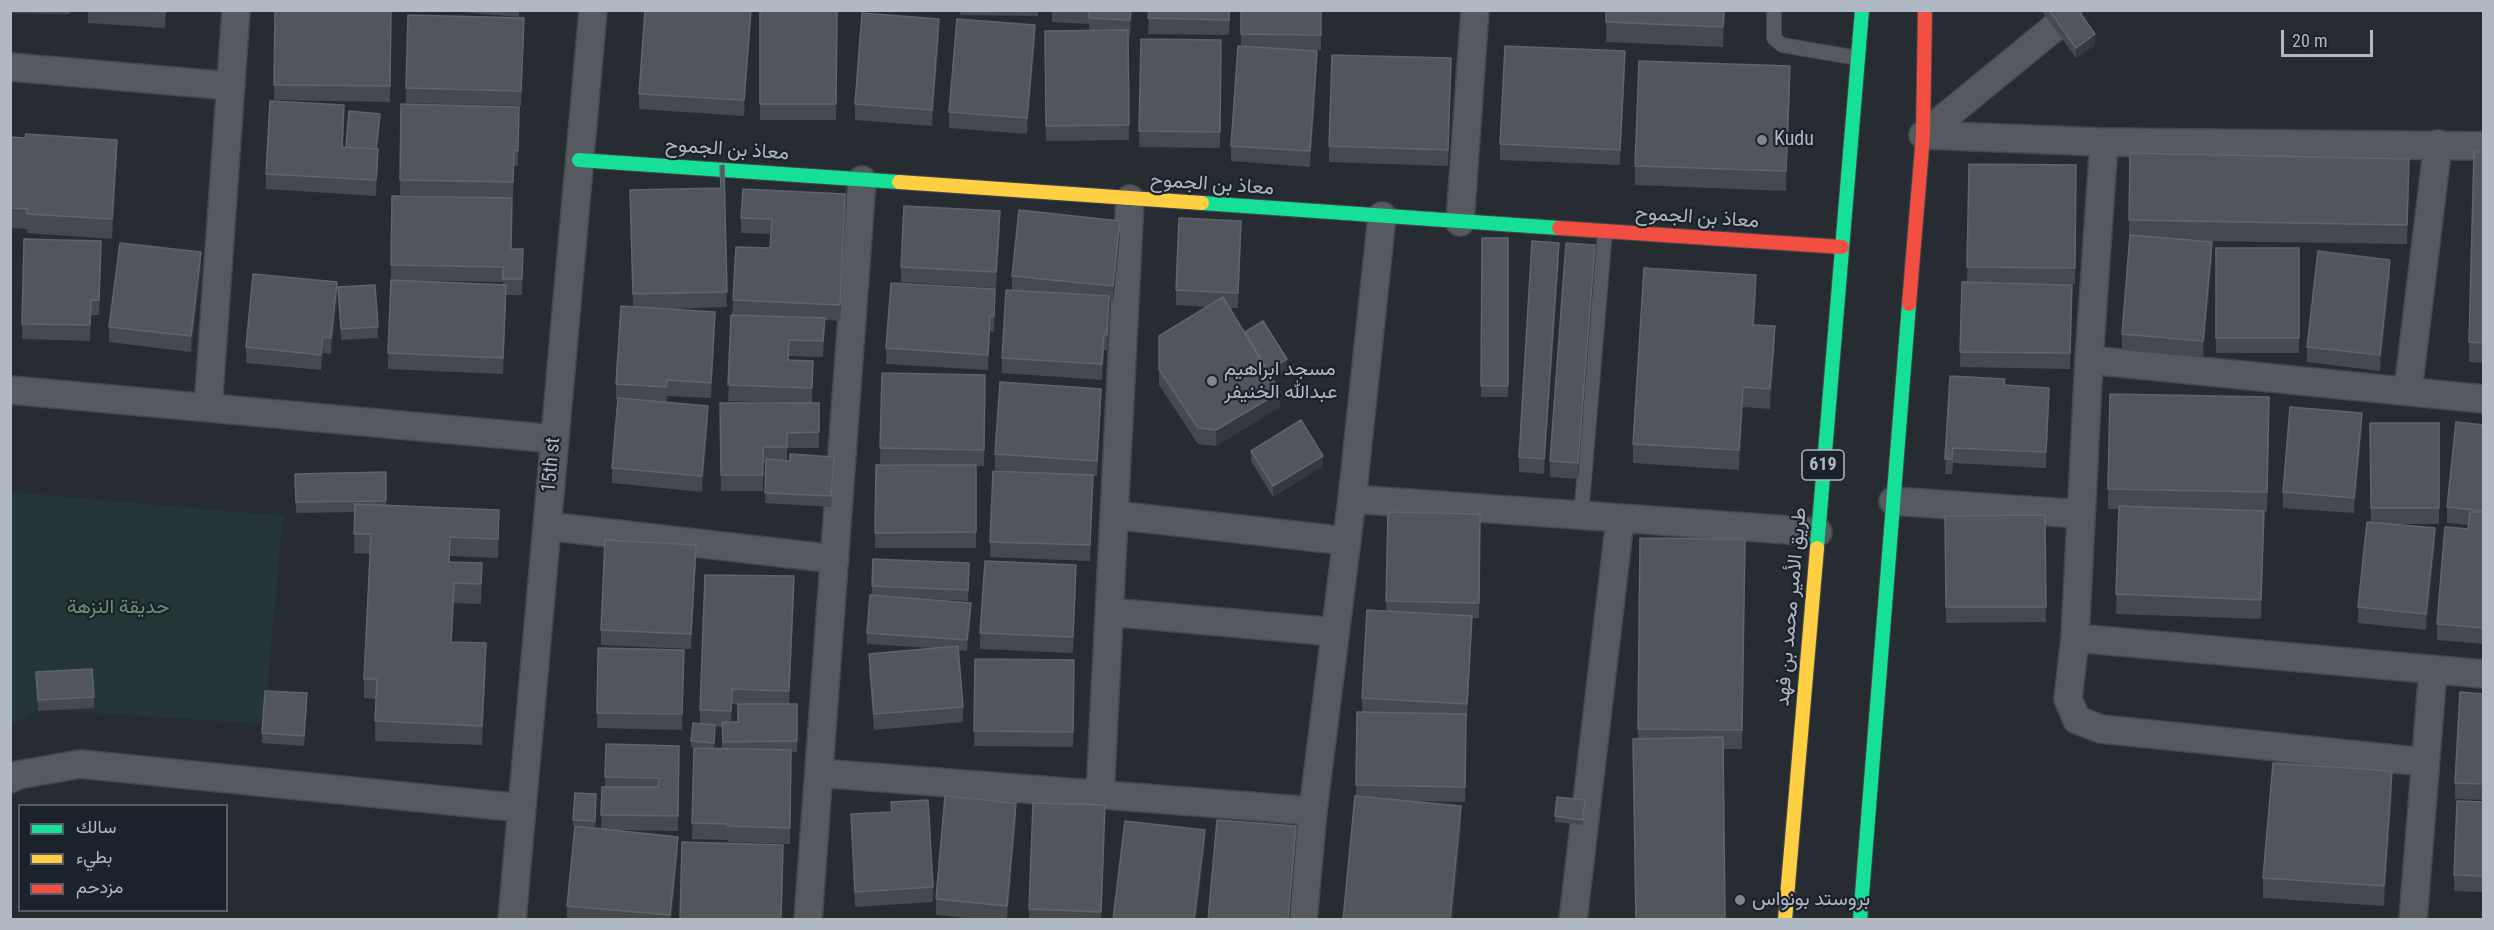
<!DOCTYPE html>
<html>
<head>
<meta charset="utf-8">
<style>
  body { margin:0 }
  #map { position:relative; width:2494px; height:930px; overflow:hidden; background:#272c32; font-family:"Roboto Condensed",Vazirmatn,sans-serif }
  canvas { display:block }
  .frame { position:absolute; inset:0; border:12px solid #b0b8c4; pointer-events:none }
  .legend { position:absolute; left:18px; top:804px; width:210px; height:108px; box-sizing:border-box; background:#1b222c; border:2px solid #575e69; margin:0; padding:8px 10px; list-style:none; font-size:18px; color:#b0b8c4 }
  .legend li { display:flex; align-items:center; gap:12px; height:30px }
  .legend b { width:30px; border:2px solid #575e69 }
  .scale { position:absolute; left:2281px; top:30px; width:92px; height:27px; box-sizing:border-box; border:3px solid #b0b8c4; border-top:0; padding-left:8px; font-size:18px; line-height:21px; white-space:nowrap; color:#b0b8c4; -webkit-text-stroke:4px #1b222c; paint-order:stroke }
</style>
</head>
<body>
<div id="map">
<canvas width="2494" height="930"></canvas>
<div class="frame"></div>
<ul class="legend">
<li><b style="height:8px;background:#16e098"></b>سالك</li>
<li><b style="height:8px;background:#ffcf43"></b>بطيء</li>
<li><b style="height:8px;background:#f24e42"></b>مزدحم</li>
</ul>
<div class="scale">20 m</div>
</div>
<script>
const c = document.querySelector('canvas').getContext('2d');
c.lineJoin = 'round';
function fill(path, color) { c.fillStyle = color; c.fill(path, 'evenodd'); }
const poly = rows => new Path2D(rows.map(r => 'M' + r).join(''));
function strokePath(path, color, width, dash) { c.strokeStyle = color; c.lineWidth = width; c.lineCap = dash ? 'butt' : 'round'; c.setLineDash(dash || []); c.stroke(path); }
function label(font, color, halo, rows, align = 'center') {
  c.font = font + ' "Roboto Condensed",Vazirmatn,sans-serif'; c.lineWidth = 4.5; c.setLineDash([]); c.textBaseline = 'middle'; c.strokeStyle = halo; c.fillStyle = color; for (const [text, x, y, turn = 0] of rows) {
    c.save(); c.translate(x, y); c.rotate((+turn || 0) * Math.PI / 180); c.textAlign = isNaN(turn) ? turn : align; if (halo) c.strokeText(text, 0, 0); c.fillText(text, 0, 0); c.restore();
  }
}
const green = poly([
  [10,492,283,516,264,724,39,709,11,725]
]);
const lane = poly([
  [1774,10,1774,38,1782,45,1858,58],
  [1581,516,1605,231]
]);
const street = poly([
  [10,67,231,86],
  [1923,135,2104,142,2484,146],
  [1923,135,2055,27,2068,10],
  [2104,142,2089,360,2075,638,2068,699,2077,720,2101,729,2425,762],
  [1460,222,1475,10],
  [2089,360,2484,399],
  [10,390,555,439],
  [2408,390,2438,144],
  [208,408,236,10],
  [1352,499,1818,532],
  [1893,501,2081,514],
  [1114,515,1347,541],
  [547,526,835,559],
  [1109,612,1335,632],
  [2075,638,2484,674],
  [819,773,1313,811],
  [10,779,18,775,80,764,522,808],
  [1100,794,1130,199],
  [512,920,593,10],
  [808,920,862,180],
  [1303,920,1313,811,1352,499,1382,216],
  [1573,920,1620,520],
  [2413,920,2433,669]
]);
const fast = poly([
  [579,160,899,182],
  [1202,203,1559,228],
  [1817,548,1862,10],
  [1860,920,1909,304]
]);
const slow = poly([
  [899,182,1202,203],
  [1785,920,1817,548]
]);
const jam = poly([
  [1559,228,1842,247],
  [1909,304,1923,135,1925,10]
]);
const wall = poly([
  [10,10,70,10,70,14,10,13],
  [88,10,166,10,165,28,88,23],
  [275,10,391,10,390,102,274,100],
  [439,10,519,10,519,17],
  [751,10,744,116,639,109,639,94],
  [760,10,837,10,836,120,760,120],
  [960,10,1038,10,1038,16,960,15],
  [1052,10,1132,10,1130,36,1128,36,1129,140,1046,141,1045,31,1089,31,1089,24,1052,22],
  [1149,10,1230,10,1229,35,1148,34],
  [1241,10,1321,10,1321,50,1297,50,1317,67,1310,167,1231,161,1231,146,1241,47],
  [1725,10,1723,47,1606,42,1606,22],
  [2041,10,2078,10,2095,45,2076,58],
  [524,34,521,106,406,103,406,88],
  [939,35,932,126,855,120,855,104],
  [1141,39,1221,40,1220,148,1139,147],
  [1035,41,1027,134,949,128,949,112],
  [1625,67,1620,165,1500,160,1500,144],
  [1451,74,1448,166,1329,162,1329,146],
  [1790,86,1786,191,1635,185,1635,166],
  [401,104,519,107,518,166,514,166,513,198,400,195],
  [344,121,343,147,346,147,380,125,377,149,378,164,376,196,266,189,266,174],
  [10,137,117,159,112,239,27,233,27,229,10,228],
  [2484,152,2484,363,2469,362,2469,342],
  [1969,164,2076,165,2075,284,1967,282],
  [720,166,727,307,670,309,715,327,711,398,667,396,666,402,708,422,702,492,612,483,612,468,618,399,616,399,616,384,633,307,630,206,721,188],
  [2409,179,2407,244,2199,241,2212,257,2203,357,2122,350,2122,334,2130,239,2129,239,2129,220],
  [392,196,512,249,523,249,522,295,506,295,503,374,388,369,388,353,503,285,503,282,391,280],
  [845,209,840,321,825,320,823,357,789,356,789,360,813,377,812,403,819,403,819,448,787,448,787,460,834,468,831,507,765,503,766,463,763,463,763,491,721,491,720,403,793,403,728,401,733,300,770,248,771,234,741,233,741,218],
  [1000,227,996,288,901,282,901,267],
  [1120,236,1113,302,1109,301,1107,350,1104,350,1102,380,1002,373,1002,358,1012,290,1012,276],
  [1241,236,1238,308,1230,308,1245,332,1287,370,1273,379,1280,407,1216,446,1198,444,1159,385,1159,336,1207,307,1176,305,1176,290],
  [1482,238,1508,238,1508,397,1481,397],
  [2216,248,2299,248,2299,353,2216,353],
  [101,256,99,315,91,315,90,341,22,339,22,324],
  [1559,258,1544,474,1519,472,1519,457],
  [1595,261,1578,479,1550,477,1550,461],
  [201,268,191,352,109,342,109,327],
  [2390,275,2380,371,2307,362,2307,347],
  [1962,282,2072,285,2070,369,1960,367],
  [338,287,378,327,378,338,341,340],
  [1756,295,1754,325,1775,346,1770,409,1743,407,1739,470,1633,463,1633,444],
  [337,298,331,354,323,353,321,370,246,363,246,347],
  [995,305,994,332,990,331,988,370,886,364,886,348],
  [882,373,985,375,984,466,976,466,976,548,875,548,876,465,959,465,880,464],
  [1950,376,2005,385,2049,403,2046,468,1953,463,1952,474,1945,474],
  [1101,404,1097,476,1093,476,1090,561,990,557,990,542,1051,473,995,470,995,454],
  [2269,417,2267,512,2264,512,2261,619,2116,614,2119,509,2108,509,2108,489],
  [2370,423,2439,423,2439,524,2387,524,2435,544,2426,630,2358,623,2358,607,2371,522],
  [2484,425,2484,644,2437,640,2437,624,2468,529,2468,525,2447,523,2447,507],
  [2362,428,2354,513,2283,508,2283,492],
  [1251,451,1323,466,1273,497,1251,461],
  [386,472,386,505,499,530,498,558,450,556,450,562,482,583,481,604,454,603,452,642,486,663,482,745,375,741,376,699,364,698,364,679,370,554,354,553,355,512,296,513,295,474],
  [1388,512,1480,514,1479,618,1472,618,1467,719,1466,719,1465,802,1409,801,1461,826,1452,920,1343,920,1356,796,1356,785,1362,712,1362,698,1386,611],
  [2045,515,2046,622,1946,623,1945,516],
  [1745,539,1742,749,1723,749,1638,739,1638,729],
  [696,560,691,649,601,645,601,630],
  [969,573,968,601,911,598,971,614,967,651,958,650,963,707,963,722,874,730,869,669,869,654,933,648,867,644,867,633,872,596,872,586],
  [1076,581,1073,653,980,649,980,633],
  [794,592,789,704,797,704,797,752,791,752,790,844,728,842,728,840,692,839,694,748,705,748,691,747,691,741,700,724,700,710],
  [732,704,738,705,738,722,731,722],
  [715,726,722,727,722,748,714,748],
  [598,648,684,650,682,730,597,728],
  [975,659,1074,660,1073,747,974,746],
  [36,672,94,697,94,708,38,711],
  [2484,694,2484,800,2455,799,2455,783],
  [307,704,304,746,262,743,262,733],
  [606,744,679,746,678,831,615,830,678,852,671,920,567,920,567,906,601,829,602,787,605,787],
  [2392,791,2384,906,2263,898,2263,878],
  [575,793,596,794,595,827,573,825],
  [891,802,933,887,933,902,855,907,851,814,891,812],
  [2484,802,2484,892,2454,891,2454,875],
  [1585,805,1583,825,1555,822,1555,816],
  [1016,818,1007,920,985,920,936,915,936,899],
  [1105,821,1101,920,1029,920,1029,909]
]);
const shadedWall = poly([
  [751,10,751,18,744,116,744,100],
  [1131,10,1132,10,1130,36,1130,20],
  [1724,10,1725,10,1723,47,1723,27],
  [939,19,939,35,932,126,932,110],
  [1035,25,1035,41,1027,134,1027,118],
  [2095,34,2095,45,2076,58,2076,48],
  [1317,51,1317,67,1310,167,1310,151],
  [1625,51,1625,67,1620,165,1620,150],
  [1790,66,1790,86,1786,191,1786,171],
  [344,105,344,121,342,163,342,147],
  [380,114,380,125,376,161,376,150],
  [117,140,117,159,112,239,112,219],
  [378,149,378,164,376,196,376,180],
  [845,194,845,209,840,321,840,305],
  [1000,211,1000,227,996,288,996,272],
  [1120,221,1120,236,1113,302,1113,286],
  [1241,221,1241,236,1238,308,1238,293],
  [2212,242,2212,257,2203,357,2203,341],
  [1559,243,1559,258,1544,474,1544,459],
  [1595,245,1595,261,1578,479,1578,463],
  [201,252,201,268,191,352,191,336],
  [2390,260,2390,275,2380,371,2380,355],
  [1756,275,1756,295,1753,344,1753,325],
  [337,282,337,298,331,354,331,338],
  [506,285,506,301,503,374,503,358],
  [995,289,995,305,994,332,994,316],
  [1109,296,1109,312,1107,350,1107,335],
  [715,312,715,327,711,398,711,383],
  [990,316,990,331,988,370,988,355],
  [1775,326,1775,346,1770,409,1770,389],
  [1104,334,1104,350,1102,380,1102,364],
  [323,337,323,353,321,370,321,355],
  [1287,359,1287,370,1266,383,1266,372],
  [1743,387,1743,407,1739,470,1739,450],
  [2049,388,2049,403,2046,468,2046,452],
  [1101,389,1101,404,1097,476,1097,461],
  [1280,392,1280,407,1216,446,1216,430],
  [708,406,708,422,702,492,702,476],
  [2362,413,2362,428,2354,513,2354,498],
  [1323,456,1323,466,1273,497,1273,486],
  [1093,475,1093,490,1090,561,1090,545],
  [2264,511,2264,531,2261,619,2261,600],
  [2435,528,2435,544,2426,630,2426,614],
  [696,545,696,560,691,649,691,634],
  [482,563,482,583,481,604,481,584],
  [1076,565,1076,581,1073,653,1073,637],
  [794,576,794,592,789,707,789,691],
  [454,583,454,603,451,662,451,642],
  [971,603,971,614,967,651,967,640],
  [1472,616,1472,631,1467,719,1467,704],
  [486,643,486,663,482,745,482,726],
  [2392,771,2392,791,2384,906,2384,886],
  [1016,803,1016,818,1007,920,1007,906],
  [1105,805,1105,821,1101,920,1101,912],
  [1461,806,1461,826,1452,920,1450,920],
  [1296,826,1296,841,1290,920,1288,920],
  [1205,830,1205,846,1196,920,1194,920],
  [678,837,678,852,671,920,670,920]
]);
const building = poly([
  [136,10,165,10,165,12,136,10],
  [275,10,391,10,390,86,274,85,275,10],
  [645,10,751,10,744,100,639,94,645,10],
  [760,10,837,10,836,104,760,104,760,10],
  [1089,10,1131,10,1130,20,1089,18,1089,10],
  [1149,10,1229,10,1229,20,1148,18,1149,10],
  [1241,10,1321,10,1321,35,1241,34,1241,10],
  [1606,10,1724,10,1723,27,1606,22,1606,10],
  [2049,10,2078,10,2095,34,2076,48,2049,10],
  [862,13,939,19,932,110,855,104,862,13],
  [408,15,524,18,521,91,406,88,408,15],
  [957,19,1035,25,1027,118,949,112,957,19],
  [1128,30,1129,125,1046,126,1045,31,1128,30],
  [1141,39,1221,40,1220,132,1139,131,1141,39],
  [1238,46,1317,51,1310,151,1231,146,1238,46],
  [1505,46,1625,51,1620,150,1500,144,1505,46],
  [1332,55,1451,58,1448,150,1329,146,1332,55],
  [1639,61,1790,66,1786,171,1635,166,1639,61],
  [270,101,344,105,342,147,378,149,376,180,266,174,270,101],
  [401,104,519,107,518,151,514,150,513,182,400,180,401,104],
  [349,111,380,114,376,149,346,147,349,111],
  [26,134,117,140,112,219,27,214,27,209,10,208,10,137,25,138,26,134],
  [2474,152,2484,152,2484,343,2469,342,2474,152],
  [2130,153,2409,159,2407,225,2129,220,2130,153],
  [1969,164,2076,165,2075,268,1967,267,1969,164],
  [724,165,727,292,633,294,630,190,721,188,720,166,724,165],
  [743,189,845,194,840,305,733,300,736,247,770,248,772,219,741,218,743,189],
  [392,196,512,198,511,249,523,249,522,279,503,279,503,267,391,265,392,196],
  [904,206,1000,211,996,272,901,267,904,206],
  [1019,210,1120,221,1113,286,1012,276,1019,210],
  [1179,218,1241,221,1238,293,1176,290,1179,218],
  [10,228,11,228,11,305,10,305,10,228],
  [2130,235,2212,242,2203,341,2122,334,2130,235],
  [1482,238,1508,238,1508,386,1481,386,1482,238],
  [24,239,101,241,99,300,91,300,90,325,22,324,24,239],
  [1532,241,1559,243,1544,459,1519,457,1532,241],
  [120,243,201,252,191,336,109,327,120,243],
  [1566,243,1595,245,1578,463,1550,461,1566,243],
  [2216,248,2299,248,2299,338,2216,338,2216,248],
  [2318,251,2390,260,2380,355,2307,347,2318,251],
  [1644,268,1756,275,1753,325,1775,326,1770,389,1743,387,1739,450,1633,444,1644,268],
  [253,274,337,282,331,338,323,337,321,355,246,347,253,274],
  [391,280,506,285,503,358,388,353,391,280],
  [1962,282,2072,285,2070,353,1960,352,1962,282],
  [891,283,995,289,994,316,990,316,988,355,886,348,891,283],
  [375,285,378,327,341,329,338,287,375,285],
  [1006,290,1109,296,1107,335,1104,334,1102,364,1002,358,1006,290],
  [1223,297,1280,392,1216,430,1198,428,1159,369,1159,336,1223,297],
  [621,306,715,312,711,383,667,380,666,387,616,384,621,306],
  [731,315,825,318,823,341,789,340,788,360,813,361,812,388,728,385,731,315],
  [1263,321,1287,359,1268,371,1245,332,1263,321],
  [882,373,985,375,984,450,880,448,882,373],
  [1950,376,2005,379,2004,385,2049,388,2046,452,1953,448,1952,459,1945,459,1950,376],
  [1000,382,1101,389,1097,461,995,454,1000,382],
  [2110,394,2269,397,2267,492,2108,489,2110,394],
  [618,398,708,406,702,476,612,468,618,398],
  [720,403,819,403,819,432,787,433,787,447,763,447,763,475,721,475,720,403],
  [2290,407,2362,413,2354,498,2283,492,2290,407],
  [1301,420,1323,456,1273,486,1251,451,1301,420],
  [2456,422,2484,425,2484,511,2447,507,2456,422],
  [2370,423,2439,423,2439,508,2371,508,2370,423],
  [790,454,834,457,831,496,765,493,766,459,790,461,790,454],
  [876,465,976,465,976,532,875,533,876,465],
  [993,471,1093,475,1090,545,990,542,993,471],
  [386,472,386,501,296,502,295,474,386,472],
  [355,504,499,510,498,539,450,537,449,562,482,563,481,584,454,583,451,642,486,643,482,726,375,721,377,679,364,679,371,534,354,534,355,504],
  [2119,506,2264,511,2261,600,2116,594,2119,506],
  [1388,512,1480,514,1479,603,1386,601,1388,512],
  [2470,512,2484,512,2484,628,2437,624,2445,527,2468,529,2470,512],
  [2045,515,2046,607,1946,607,1945,516,2045,515],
  [2367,522,2435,528,2426,614,2358,607,2367,522],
  [1640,538,1745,539,1742,730,1638,729,1640,538],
  [605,540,696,545,691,634,601,630,605,540],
  [873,559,969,563,968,590,872,586,873,559],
  [985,561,1076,565,1073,637,980,633,985,561],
  [705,575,794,576,789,691,732,689,731,711,700,710,705,575],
  [870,595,971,603,967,640,867,633,870,595],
  [1367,610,1472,616,1467,704,1362,698,1367,610],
  [958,646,963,707,874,714,869,654,958,646],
  [598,648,684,650,682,714,597,713,598,648],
  [975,659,1074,660,1073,732,974,731,975,659],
  [92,669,94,697,38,700,36,672,92,669],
  [265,691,307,693,304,736,262,733,265,691],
  [2460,692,2484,694,2484,784,2455,783,2460,692],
  [738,704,797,704,797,741,723,742,722,722,738,722,738,704],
  [1357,712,1466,714,1465,787,1356,785,1357,712],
  [693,723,715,725,714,743,691,741,693,723],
  [1723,737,1725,920,1636,920,1633,739,1723,737],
  [606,744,679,746,678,816,601,815,602,787,658,787,659,778,605,777,606,744],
  [694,748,791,750,790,828,728,826,728,824,692,823,694,748],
  [2273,763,2392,771,2384,886,2263,878,2273,763],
  [575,793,596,794,595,821,573,820,575,793],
  [945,796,1016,803,1007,906,936,899,945,796],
  [1355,796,1461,806,1450,920,1343,920,1355,796],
  [1557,797,1585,800,1583,820,1555,816,1557,797],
  [928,800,933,887,855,892,851,814,892,812,891,802,928,800],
  [2457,801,2484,802,2484,876,2454,875,2457,801],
  [1033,803,1105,805,1101,912,1029,909,1033,803],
  [1217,820,1296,826,1288,920,1208,920,1217,820],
  [1125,821,1205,830,1194,920,1113,920,1125,821],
  [575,826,678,837,670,915,567,906,575,826],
  [682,842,783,845,781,920,680,920,682,842]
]);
const markers = [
  [1762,140,6,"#808791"],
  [1212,381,6,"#808791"],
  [1740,900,6,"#808791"]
];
const shields = [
  [1823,465,42]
];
const shieldNames = [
  ["619",1823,465]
];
const poiNames = [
  ["Kudu",1774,140],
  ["مسجد ابراهيم",1224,370],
  ["عبدالله الخنيفر",1224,393],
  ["بروستد بونواس",1752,900]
];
const streetNames = [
  ["معاذ بن الجموح",727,150,4],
  ["معاذ بن الجموح",1212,185,4],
  ["معاذ بن الجموح",1697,218,4],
  ["15th st",552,465,-85],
  ["طريق الأمير محمد بن فهد",1792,607,-85]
];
const parkNames = [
  ["حديقة النزهة",118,608]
];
fill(green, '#253638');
strokePath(lane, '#44484d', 16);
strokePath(street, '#44484d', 30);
strokePath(fast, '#44484d', 16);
strokePath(slow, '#44484d', 16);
strokePath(jam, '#44484d', 16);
strokePath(lane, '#565a60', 14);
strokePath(street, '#565a60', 27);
strokePath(fast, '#16e098', 14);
strokePath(slow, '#ffcf43', 14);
strokePath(jam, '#f24e42', 14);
fill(wall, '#464a50');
fill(shadedWall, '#35393f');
fill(building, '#51565c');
strokePath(building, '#60656c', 1.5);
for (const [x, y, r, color] of markers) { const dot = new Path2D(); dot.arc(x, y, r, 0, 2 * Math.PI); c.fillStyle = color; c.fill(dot); strokePath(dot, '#1b222c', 2); }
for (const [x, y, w] of shields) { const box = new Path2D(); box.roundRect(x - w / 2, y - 15, w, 30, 4.5); c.fillStyle = '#1b222c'; c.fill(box); strokePath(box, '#b0b8c4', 1.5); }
label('bold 18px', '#b0b8c4', null, shieldNames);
label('20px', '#b0b8c4', '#1b222c', poiNames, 'left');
label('20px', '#b0b8c4', '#1b222c', streetNames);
label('20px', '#699272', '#1b222c', parkNames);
</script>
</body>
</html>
